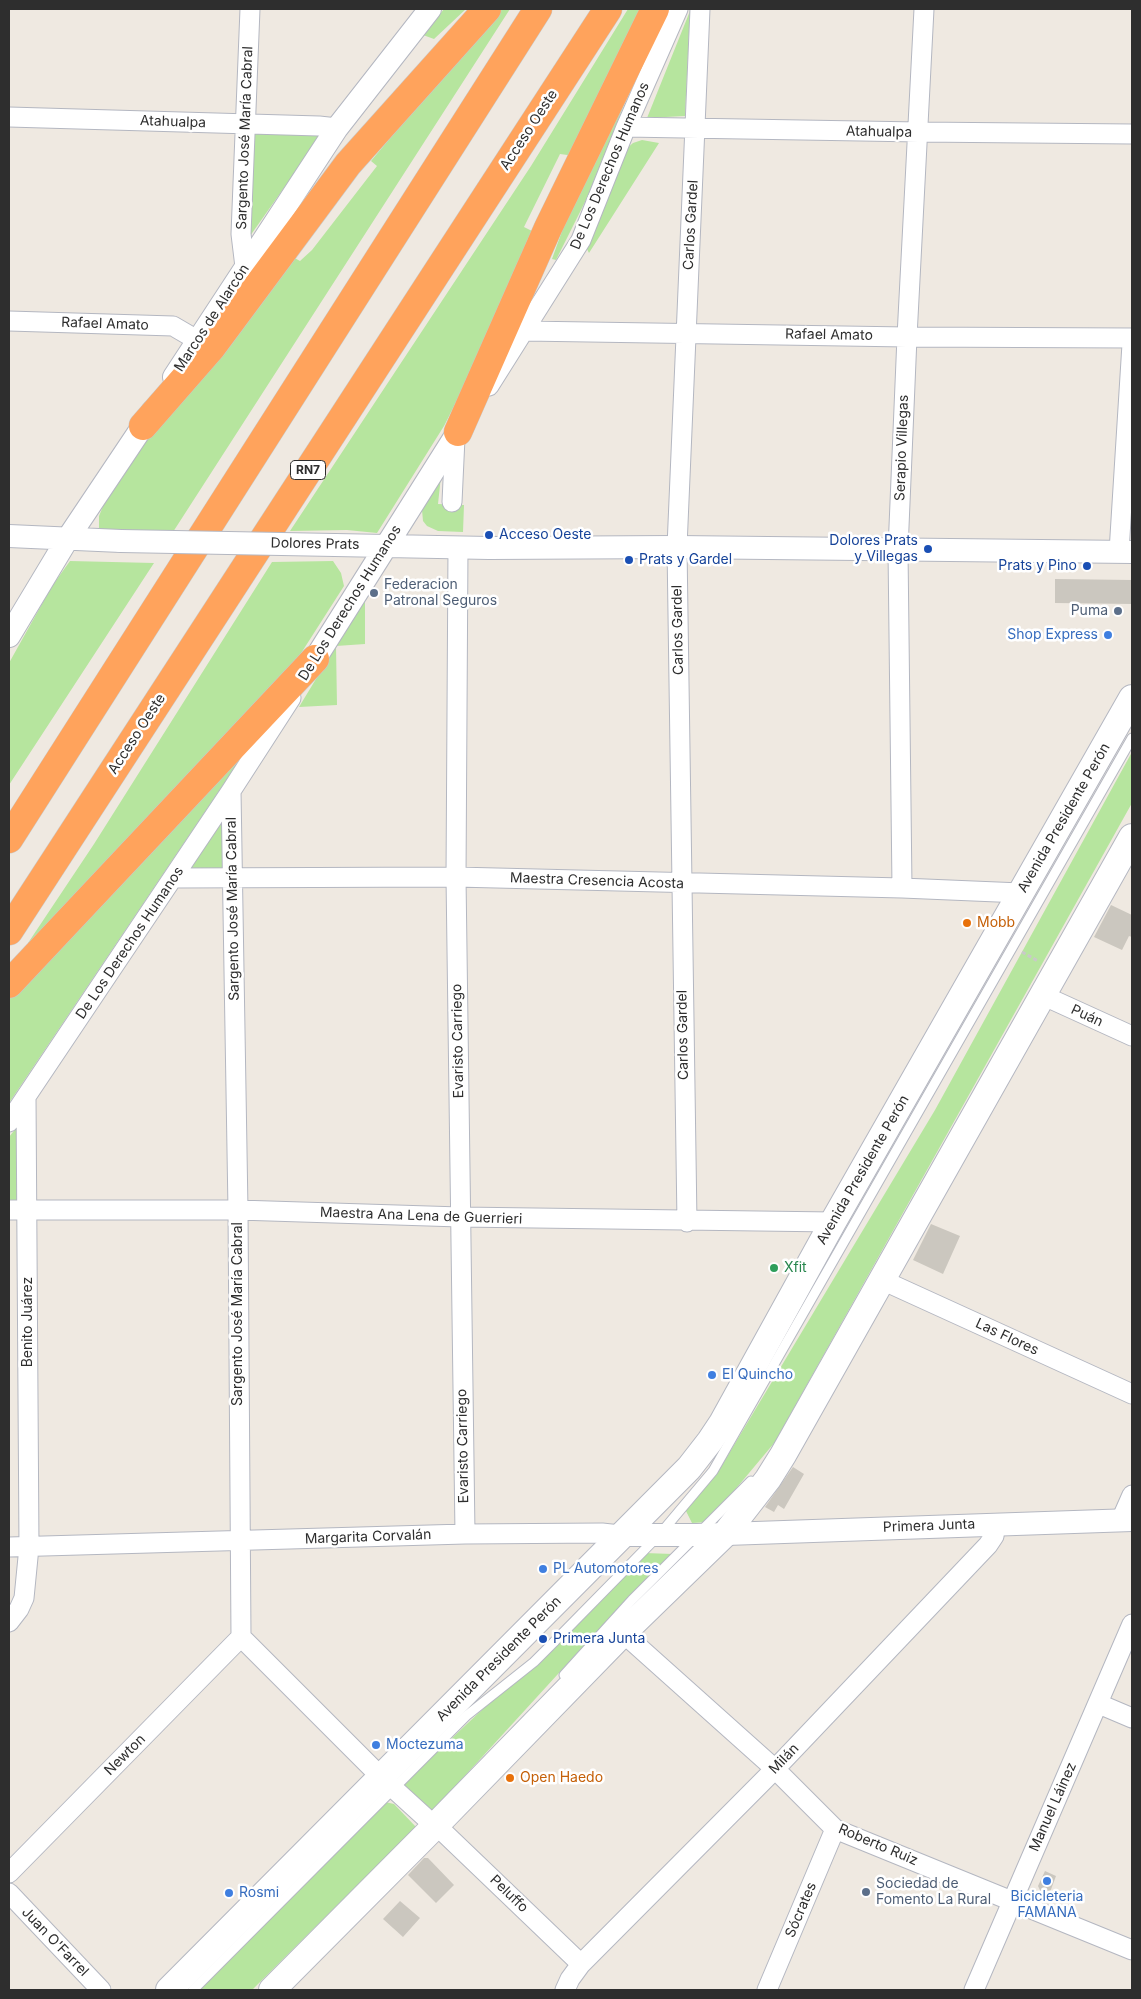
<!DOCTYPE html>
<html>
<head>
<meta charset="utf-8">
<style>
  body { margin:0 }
  #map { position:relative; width:1141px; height:1999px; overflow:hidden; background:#efe9e1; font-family:Inter,sans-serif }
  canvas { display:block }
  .frame { position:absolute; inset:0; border:10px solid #2e2e2e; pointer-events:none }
</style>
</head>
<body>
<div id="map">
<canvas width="1141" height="1999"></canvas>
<div class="frame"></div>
</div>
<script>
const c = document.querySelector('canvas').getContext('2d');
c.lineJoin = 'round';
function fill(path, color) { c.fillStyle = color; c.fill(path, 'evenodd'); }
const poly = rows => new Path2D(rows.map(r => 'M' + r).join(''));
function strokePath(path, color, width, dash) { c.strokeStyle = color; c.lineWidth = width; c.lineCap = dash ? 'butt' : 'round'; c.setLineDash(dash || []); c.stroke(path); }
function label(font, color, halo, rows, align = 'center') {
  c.font = font + ' Inter,sans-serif'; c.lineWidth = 5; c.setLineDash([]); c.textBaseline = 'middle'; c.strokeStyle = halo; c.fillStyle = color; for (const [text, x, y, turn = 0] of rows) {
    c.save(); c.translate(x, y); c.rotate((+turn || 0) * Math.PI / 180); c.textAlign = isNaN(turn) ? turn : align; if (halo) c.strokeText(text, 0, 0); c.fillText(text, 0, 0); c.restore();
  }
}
const green = poly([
  [444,9,466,9,434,39,423,35],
  [498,9,510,9,173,532,99,533,99,516,106,499,124,469,291,256,300,261,312,250,377,166,371,161],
  [628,9,643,9,575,156,560,154,524,227,532,231,526,243,532,247,497,321,444,426,377,533,347,530,290,531,531,166],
  [690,11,685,116,647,118],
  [639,67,587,198,556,260,552,259,586,164],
  [253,130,322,134,250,236],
  [642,140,659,143,589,253,584,243,625,150,633,143],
  [441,476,438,504,464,505,463,532,438,531,427,526,423,521,422,510,428,496],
  [70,561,154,563,9,785,9,663,52,586],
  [333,561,341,573,344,586,298,658,30,945,28,943,94,844,272,562],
  [365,599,365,644,336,646,337,705,299,707,336,646],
  [262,725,227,779,9,1103,9,996],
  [1132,752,1132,803,775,1442,708,1522,692,1523,685,1509,722,1465,935,1110],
  [227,808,227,872,182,874],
  [17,1127,20,1206,9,1207,9,1137],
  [644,1553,673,1554,579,1651,430,1814,402,1785,502,1691],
  [385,1802,394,1804,416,1827,252,1990,198,1990]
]);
const building = poly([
  [1055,579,1132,580,1132,604,1055,603],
  [1111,905,1132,915,1132,937,1129,936,1122,950,1094,937],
  [931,1224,960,1236,943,1274,913,1260],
  [793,1467,804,1474,784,1509,778,1505,774,1512,765,1507],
  [424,1858,428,1858,454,1885,436,1903,408,1875],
  [1045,1871,1056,1876,1046,1903,1038,1886],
  [400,1901,420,1918,403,1937,383,1919]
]);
const path = poly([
  [1022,952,1038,961]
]);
const service = poly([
  [564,1675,632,1600,751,1481],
  [193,1990,466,1716,534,1662,550,1646,660,1534,713,1471,1132,738]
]);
const minor = poly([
  [9,117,319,126,337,128],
  [626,127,919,132,1132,134],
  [245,267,241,234,250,9],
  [9,321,173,326,197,340],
  [525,331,907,337,1132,338],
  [489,386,581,240,626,127,678,9],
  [452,502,455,438],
  [458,547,456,877,465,1534],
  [1119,552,1132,344],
  [231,791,238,1210,241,1637,382,1778,427,1819,436,1825,581,1964],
  [174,878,456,877,902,888,1021,893],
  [902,888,898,550,907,337,924,9],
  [1042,995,1132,1036],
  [9,1122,231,791,291,698],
  [9,1210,238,1210,460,1217,833,1222],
  [687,1222,677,547,700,9],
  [882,1280,1132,1394],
  [1121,1520,1132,1495],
  [9,1547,465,1534,602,1533,620,1535],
  [9,1622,19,1609,24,1598,29,1547,26,1097],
  [623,1633,775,1769,835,1829,1132,1950],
  [1099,1704,1132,1718],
  [9,1873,241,1637],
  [9,1893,101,1990],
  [565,1990,570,1979,581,1964,775,1769,988,1545,994,1536,996,1524],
  [767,1990,835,1829],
  [974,1990,1132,1624]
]);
const tertiary = poly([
  [174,377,337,128,430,9],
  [9,536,121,541],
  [335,545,489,548,677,547,1132,552],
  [9,636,68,538,153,411],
  [315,659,458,432],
  [620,1535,697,1535,1132,1520]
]);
const secondary = poly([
  [169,1990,689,1468,710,1441,722,1423,833,1222,1132,698],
  [272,1990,436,1825,623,1633,726,1533,768,1479,783,1455,1132,837]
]);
const motorway = poly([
  [143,426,212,347,348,164,487,9],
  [458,432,548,228,655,9],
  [9,839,538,9],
  [9,931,608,9],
  [9,984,315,659]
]);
const tertiaryBridge = poly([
  [121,541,335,545]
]);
const markers = [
  [489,535,5,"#1a4fb4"],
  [928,549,5,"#1a4fb4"],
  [629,560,5,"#1a4fb4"],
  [1087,566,5,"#1a4fb4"],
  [374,593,5,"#5c6f8a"],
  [1118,611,5,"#5c6f8a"],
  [1108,635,5,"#3f7fe0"],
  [967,923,5,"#e8710a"],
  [774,1268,5,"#2e9e5b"],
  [712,1375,5,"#3f7fe0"],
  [543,1569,5,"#3f7fe0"],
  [543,1639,5,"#1a4fb4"],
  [376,1745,5,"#3f7fe0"],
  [510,1778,5,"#e8710a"],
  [1047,1881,5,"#3f7fe0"],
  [866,1892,5,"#5c6f8a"],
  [229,1893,5,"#3f7fe0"]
];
const shields = [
  [308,470,35]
];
const shieldNames = [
  ["RN7",308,470]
];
const streetNames = [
  ["Atahualpa",173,122,2],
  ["Acceso Oeste",529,130,-57],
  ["Atahualpa",879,132,1],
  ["Sargento José María Cabral",245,138,-88],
  ["De Los Derechos Humanos",610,166,-67],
  ["Carlos Gardel",691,225,-87],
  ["Marcos de Alarcón",212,318,-57],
  ["Rafael Amato",105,324,2],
  ["Rafael Amato",829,335,1],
  ["Serapio Villegas",902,448,-88],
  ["Dolores Prats",315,544,1],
  ["De Los Derechos Humanos",350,603,-58],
  ["Carlos Gardel",678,630,-91],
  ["Acceso Oeste",137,734,-57],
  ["Avenida Presidente Perón",1064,818,-60],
  ["Maestra Cresencia Acosta",597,881,2],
  ["Sargento José María Cabral",233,909,-91],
  ["De Los Derechos Humanos",130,943,-56],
  ["Puán",1087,1016,25],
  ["Carlos Gardel",683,1035,-91],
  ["Evaristo Carriego",458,1041,-91],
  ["Avenida Presidente Perón",863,1170,-60],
  ["Maestra Ana Lena de Guerrieri",421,1216,2],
  ["Sargento José María Cabral",238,1314,-90],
  ["Benito Juárez",28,1322,-90],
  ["Las Flores",1007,1337,25],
  ["Evaristo Carriego",463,1446,-91],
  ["Primera Junta",929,1526,-2],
  ["Margarita Corvalán",368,1537,-2],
  ["Avenida Presidente Perón",499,1659,-45],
  ["Newton",125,1755,-45],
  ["Milán",784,1759,-46],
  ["Manuel Láinez",1053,1807,-66],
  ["Roberto Ruiz",878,1845,23],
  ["Peluffo",509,1894,44],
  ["Sócrates",801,1910,-67],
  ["Juan O'Farrel",55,1942,46]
];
const transitNames = [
  ["Acceso Oeste",499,535],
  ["Dolores Prats",918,541,"right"],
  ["y Villegas",918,557,"right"],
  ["Prats y Gardel",639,560],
  ["Prats y Pino",1077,566,"right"],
  ["Primera Junta",553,1639]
];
const serviceNames = [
  ["Federacion",384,585],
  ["Patronal Seguros",384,601],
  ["Puma",1108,611,"right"],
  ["Sociedad de",876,1884],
  ["Fomento La Rural",876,1900]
];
const shopNames = [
  ["Shop Express",1098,635,"right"],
  ["El Quincho",722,1375],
  ["PL Automotores",553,1569],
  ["Moctezuma",386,1745],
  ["Rosmi",239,1893],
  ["Bicicleteria",1047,1897,"center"],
  ["FAMANA",1047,1913,"center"]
];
const foodNames = [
  ["Mobb",977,923],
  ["Open Haedo",520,1778]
];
const leisureNames = [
  ["Xfit",784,1268]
];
fill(green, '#b6e59e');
fill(building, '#cbc7bf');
strokePath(service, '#b4b7c1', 11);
strokePath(minor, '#b4b7c1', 21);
strokePath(tertiary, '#b4b7c1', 24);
strokePath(secondary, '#b4b7c1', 28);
strokePath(motorway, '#c9c9c9', 29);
strokePath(path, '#c9c9c9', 3, [4, 2.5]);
strokePath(service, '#fff', 9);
strokePath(minor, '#fff', 19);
strokePath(tertiary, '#fff', 22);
strokePath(secondary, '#fff', 26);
strokePath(motorway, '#ffa35c', 28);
strokePath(tertiaryBridge, '#b4b7c1', 24, []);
strokePath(tertiaryBridge, '#fff', 22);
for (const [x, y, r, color] of markers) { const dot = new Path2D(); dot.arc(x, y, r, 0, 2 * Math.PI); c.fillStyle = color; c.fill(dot); strokePath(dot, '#fff', 2); }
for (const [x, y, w] of shields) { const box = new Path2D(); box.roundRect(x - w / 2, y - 9.5, w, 19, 4); c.fillStyle = '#fff'; c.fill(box); strokePath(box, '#2e2e2e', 1); }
label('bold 12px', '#2e2e2e', null, shieldNames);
label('14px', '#2e2e2e', '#fff', streetNames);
label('14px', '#164399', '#fff', transitNames, 'left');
label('14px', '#4e5e75', '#fff', serviceNames, 'left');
label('14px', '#366cbe', '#fff', shopNames, 'left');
label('14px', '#c56008', '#fff', foodNames, 'left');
label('14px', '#27864d', '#fff', leisureNames, 'left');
</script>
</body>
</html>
